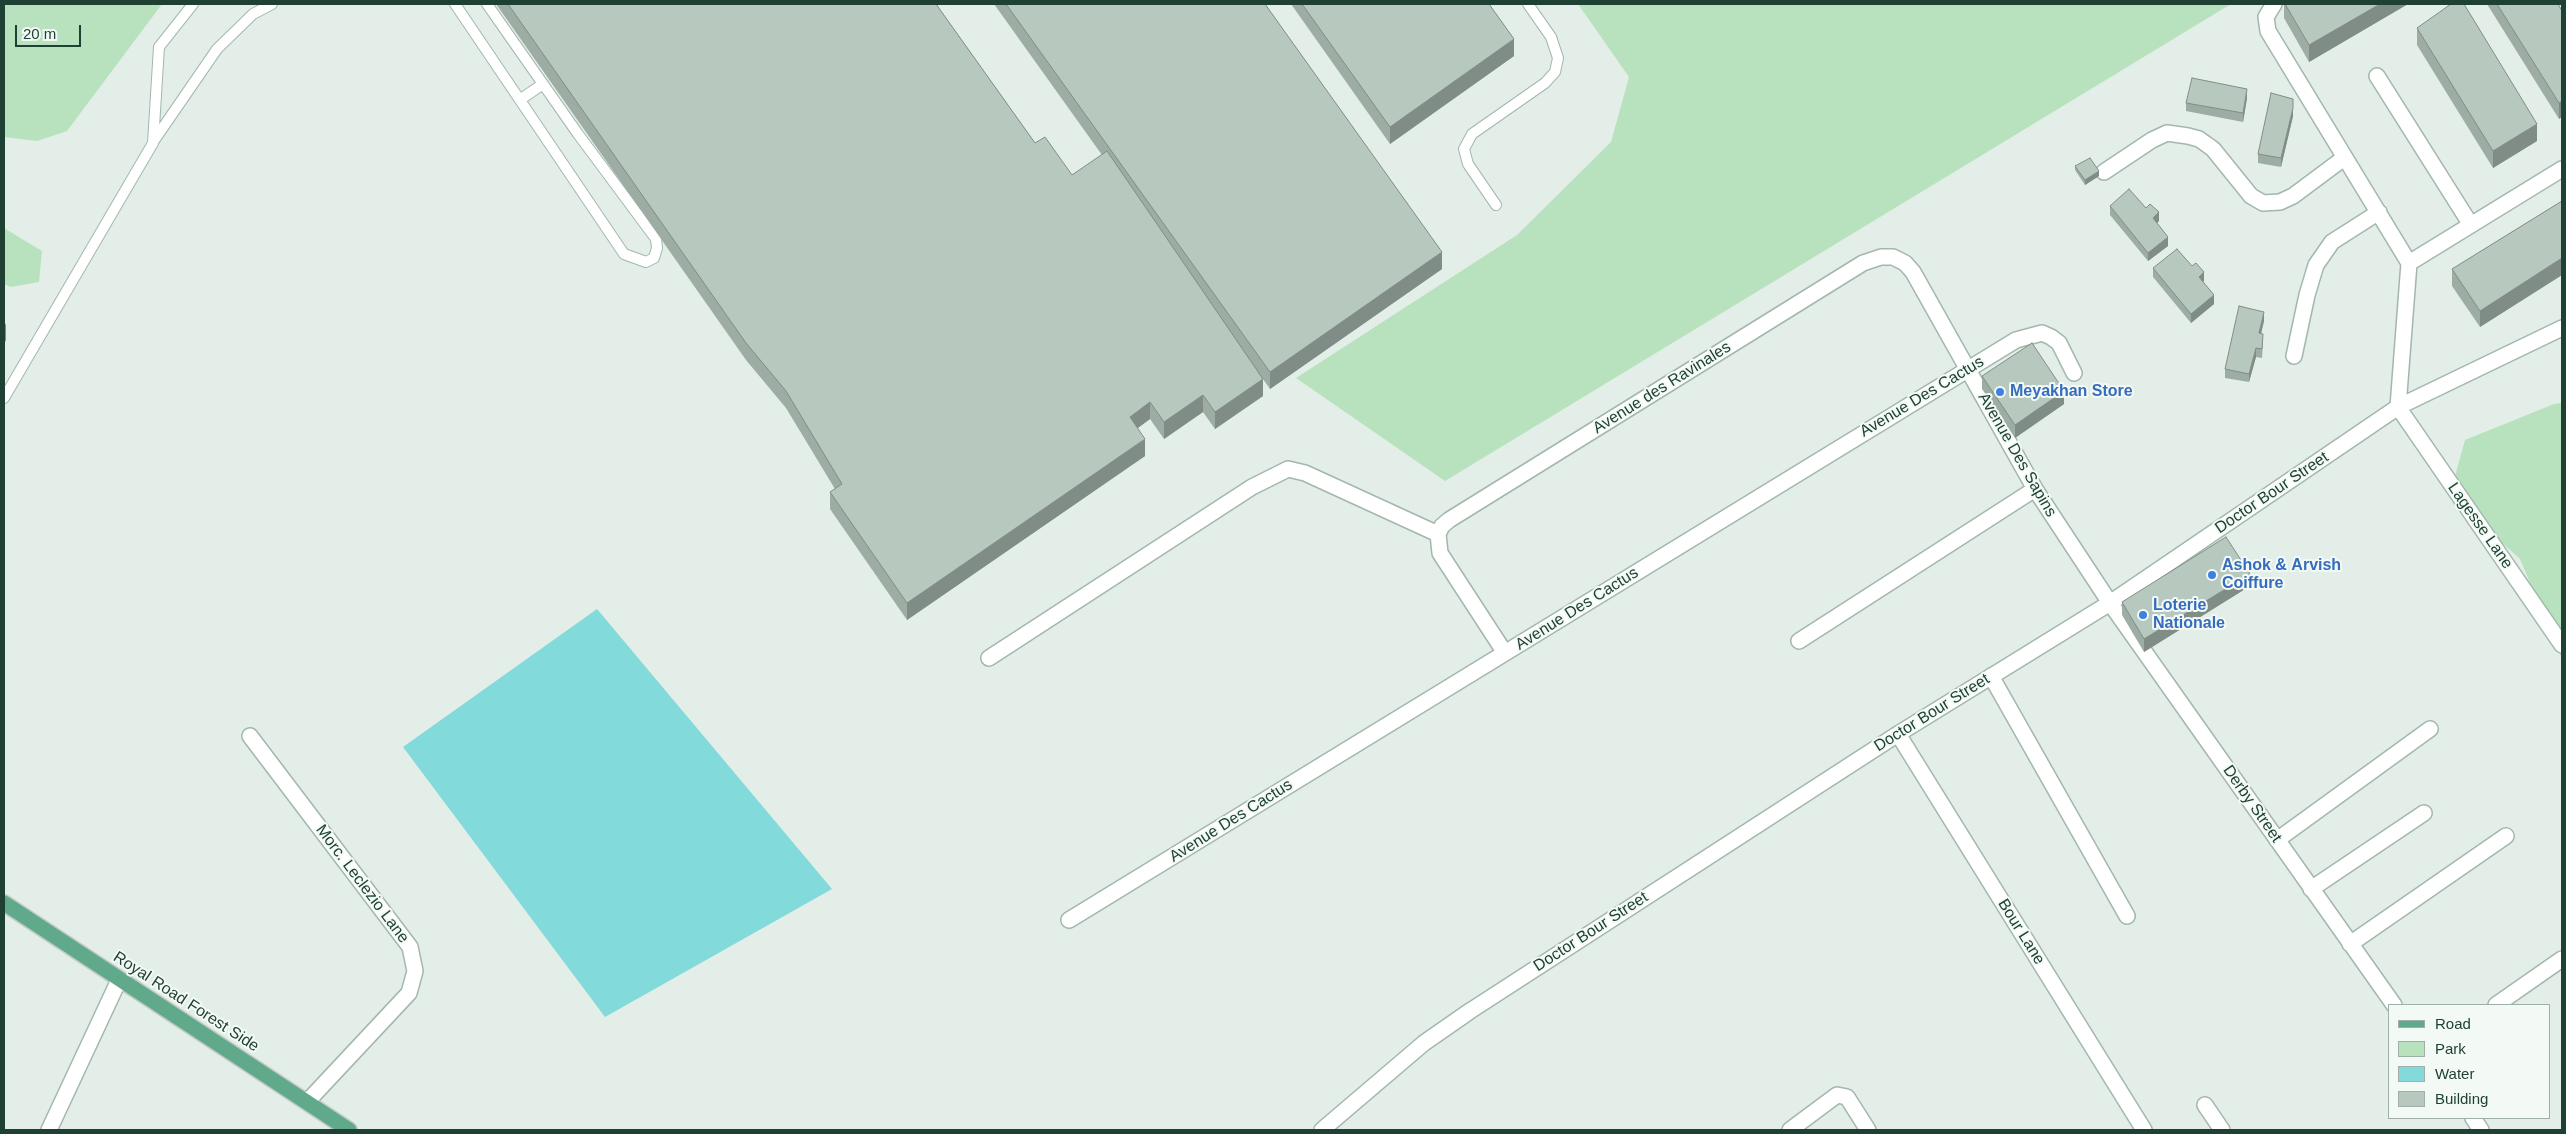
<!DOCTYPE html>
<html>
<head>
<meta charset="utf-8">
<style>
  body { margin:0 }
  #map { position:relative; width:2566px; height:1134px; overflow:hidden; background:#e2eee7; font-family:Arial,sans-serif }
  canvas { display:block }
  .frame { position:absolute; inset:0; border:5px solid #1f4133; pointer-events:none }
  .legend { position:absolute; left:2388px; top:1004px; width:162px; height:115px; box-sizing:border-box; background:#f3faf5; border:1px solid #9eb0a7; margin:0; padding:6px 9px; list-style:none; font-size:15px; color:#1f4133 }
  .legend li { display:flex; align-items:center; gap:10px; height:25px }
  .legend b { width:25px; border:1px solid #9eb0a7 }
  .scale { position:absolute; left:15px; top:25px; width:66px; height:22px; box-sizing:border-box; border:2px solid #1f4133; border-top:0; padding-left:6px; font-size:15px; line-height:18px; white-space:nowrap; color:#1f4133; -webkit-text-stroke:4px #f3faf5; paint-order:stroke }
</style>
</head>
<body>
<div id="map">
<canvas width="2566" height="1134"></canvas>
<div class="frame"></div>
<ul class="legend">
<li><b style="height:6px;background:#61a98b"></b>Road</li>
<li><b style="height:14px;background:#b8e2bd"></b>Park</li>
<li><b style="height:14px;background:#83dada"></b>Water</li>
<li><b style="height:14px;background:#b7c9bf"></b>Building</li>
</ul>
<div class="scale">20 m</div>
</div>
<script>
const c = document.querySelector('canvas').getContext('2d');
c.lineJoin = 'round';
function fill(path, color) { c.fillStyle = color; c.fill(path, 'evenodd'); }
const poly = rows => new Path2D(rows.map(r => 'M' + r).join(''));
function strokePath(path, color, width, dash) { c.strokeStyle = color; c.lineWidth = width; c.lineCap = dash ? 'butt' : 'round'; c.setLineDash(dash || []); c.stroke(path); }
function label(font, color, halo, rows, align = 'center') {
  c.font = font + ' Arial,sans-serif'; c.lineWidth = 4; c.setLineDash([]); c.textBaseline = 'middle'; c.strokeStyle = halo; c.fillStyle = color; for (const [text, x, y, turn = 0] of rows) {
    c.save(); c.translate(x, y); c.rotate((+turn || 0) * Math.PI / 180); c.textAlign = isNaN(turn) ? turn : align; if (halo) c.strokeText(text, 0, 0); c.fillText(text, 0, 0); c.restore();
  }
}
const green = poly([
  [4,4,162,4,67,131,37,141,4,137],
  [1578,4,2231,4,1445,481,1296,378,1517,235,1611,142,1629,77],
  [4,228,42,251,39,282,11,287,4,284],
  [2562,403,2562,659,2520,559,2466,510,2455,476,2465,440,2554,404]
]);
const water = poly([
  [597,609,832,889,605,1017,403,747]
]);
const lane = poly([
  [455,4,624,254,646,262,654,258,657,248,656,239,578,134,487,4],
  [521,99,543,84],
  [153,142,217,49,253,14,272,4],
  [1496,205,1468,164,1464,149,1472,134,1545,83,1555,72,1558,58,1551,37,1528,4],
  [4,398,153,143,159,47,193,4]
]);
const street = poly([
  [2274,4,2266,17,2268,31,2409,263,2398,407,2562,645],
  [2377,76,2471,225],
  [2104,172,2152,140,2167,133,2188,136,2199,139,2213,149,2251,196,2263,203,2280,202,2293,196,2344,158],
  [2409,263,2562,169],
  [2294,356,2307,295,2316,265,2332,242,2379,212],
  [1438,534,1442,526,1449,520,1863,263,1881,257,1893,257,1905,263,1913,272,2035,489,2110,603,2394,1005],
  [1438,534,1440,553,1505,653],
  [1799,641,2035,489],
  [989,658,1252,487,1288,469,1305,473,1438,534],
  [1991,676,2127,916],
  [1898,734,2144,1130],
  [250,736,410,947,415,971,409,993,307,1102],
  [2277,840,2430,729],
  [2311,889,2424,813],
  [1069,920,2016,340,2042,333,2051,337,2059,343,2074,373],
  [2350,944,2506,836],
  [2496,1005,2562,959],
  [2205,1105,2222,1130],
  [2473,1118,2481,1130],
  [49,1130,119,980],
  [1322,1130,1424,1043,1470,1011,1898,734,2110,603,2398,407,2562,328],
  [1790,1130,1837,1095,1847,1097,1868,1130]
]);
const primary = poly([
  [4,903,349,1130]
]);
const wall = poly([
  [496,4,936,4,1035,143,1072,175,1102,155,994,4,1265,4,1442,269,1270,389,1263,379,1263,396,1215,429,1203,412,1164,439,1150,419,1137,428,1145,456,907,620,830,509,830,492,835,489,786,408,746,360],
  [1291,4,1489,4,1514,56,1390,144],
  [2284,4,2408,4,2309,62,2284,18],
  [2487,4,2558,4,2562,11,2559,119],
  [2417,28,2537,141,2493,168,2417,45],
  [2247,98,2243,122,2186,111,2186,103],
  [2293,116,2281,167,2258,163,2258,154],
  [2075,166,2099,176,2085,185,2075,170],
  [2562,201,2562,275,2480,327,2452,286,2452,269],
  [2110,206,2146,208,2159,221,2157,223,2168,246,2148,261,2110,215],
  [2153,268,2204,281,2203,282,2214,304,2191,323,2153,277],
  [2264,321,2261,333,2263,342,2262,358,2256,357,2249,382,2225,378,2225,369],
  [1982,376,2064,404,2015,438,1982,389],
  [2250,586,2144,652,2122,615,2122,602]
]);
const shadedWall = poly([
  [2380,4,2408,4,2309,62,2309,45],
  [1514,39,1514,56,1390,144,1390,127],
  [2247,89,2247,98,2243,122,2243,113],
  [2562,101,2562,117,2559,119,2559,103],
  [2293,108,2293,116,2281,167,2281,158],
  [2537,124,2537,141,2493,168,2493,151],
  [2099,171,2099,176,2085,185,2085,180],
  [2159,212,2159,221,2153,227,2153,218],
  [2168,237,2168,246,2148,261,2148,253],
  [1442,252,1442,269,1270,389,1270,372],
  [2562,258,2562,275,2480,327,2480,311],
  [2204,272,2204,281,2199,285,2199,277],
  [2214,295,2214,304,2191,323,2191,314],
  [2264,312,2264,321,2259,342,2259,333],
  [6,323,6,340,4,344,4,327],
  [2256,348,2256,357,2249,382,2249,374],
  [1263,379,1263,396,1215,429,1215,412],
  [2064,391,2064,404,2015,438,2015,425],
  [1203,395,1203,412,1164,439,1164,422],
  [1150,402,1150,419,1130,434,1130,417],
  [1145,439,1145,456,907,620,907,603],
  [2250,574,2250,586,2144,652,2144,639]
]);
const building = poly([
  [508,4,936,4,1035,143,1045,137,1072,175,1107,151,1263,379,1215,412,1203,395,1164,422,1150,402,1130,417,1145,439,907,603,830,492,842,484,786,391,746,343,508,4],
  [1006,4,1265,4,1442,252,1270,372,1006,4],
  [1302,4,1489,4,1514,39,1390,127,1302,4],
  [2285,4,2380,4,2309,45,2285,4],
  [2451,4,2464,4,2537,124,2493,151,2417,28,2451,4],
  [2497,4,2558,4,2562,11,2562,101,2559,103,2497,4],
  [2192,78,2247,89,2243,113,2186,103,2192,78],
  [2271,93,2293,99,2293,108,2281,158,2258,154,2271,93],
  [2090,158,2099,171,2085,180,2075,166,2090,158],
  [2129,189,2146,208,2150,204,2159,212,2153,218,2168,237,2148,253,2110,206,2129,189],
  [2562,201,2562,258,2480,311,2452,269,2562,201],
  [2177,249,2192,266,2196,263,2204,272,2199,277,2214,295,2191,314,2153,268,2177,249],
  [2239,306,2264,312,2259,333,2263,334,2262,349,2256,348,2249,374,2225,369,2239,306],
  [2032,343,2064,391,2015,425,1982,376,2032,343],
  [2226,537,2250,574,2144,639,2122,602,2226,537]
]);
const markers = [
  [2000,392,5,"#3f7fe0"],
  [2212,575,5,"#3f7fe0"],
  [2143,615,5,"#3f7fe0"]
];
const streetNames = [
  ["Avenue des Ravinales",1662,388,-32],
  ["Avenue Des Cactus",1922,397,-31],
  ["Avenue Des Sapins",2017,455,60],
  ["Doctor Bour Street",2272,493,-34],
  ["Lagesse Lane",2480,526,55],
  ["Avenue Des Cactus",1577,609,-32],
  ["Doctor Bour Street",1932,713,-32],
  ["Derby Street",2252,804,55],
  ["Avenue Des Cactus",1231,821,-32],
  ["Morc. Leclezio Lane",362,884,53],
  ["Doctor Bour Street",1591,932,-33],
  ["Bour Lane",2021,932,58],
  ["Royal Road Forest Side",186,1002,33]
];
const shopNames = [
  ["Meyakhan Store",2010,392],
  ["Ashok & Arvish",2222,566],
  ["Coiffure",2222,584],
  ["Loterie",2153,606],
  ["Nationale",2153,624]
];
fill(green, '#b8e2bd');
fill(water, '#83dada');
strokePath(lane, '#a4b7ad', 12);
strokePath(street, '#a4b7ad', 18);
strokePath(primary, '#c0cac6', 18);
strokePath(lane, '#fff', 10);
strokePath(street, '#fff', 15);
strokePath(primary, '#61a98b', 15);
fill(wall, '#9dada4');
fill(shadedWall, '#808d86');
fill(building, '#b7c9bf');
strokePath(building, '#808d86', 1);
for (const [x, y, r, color] of markers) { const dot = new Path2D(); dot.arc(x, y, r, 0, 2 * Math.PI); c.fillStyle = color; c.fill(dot); strokePath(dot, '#f3faf5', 2); }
label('16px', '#1f4133', '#f3faf5', streetNames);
label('bold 16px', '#366cbe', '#f3faf5', shopNames, 'left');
</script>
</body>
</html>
